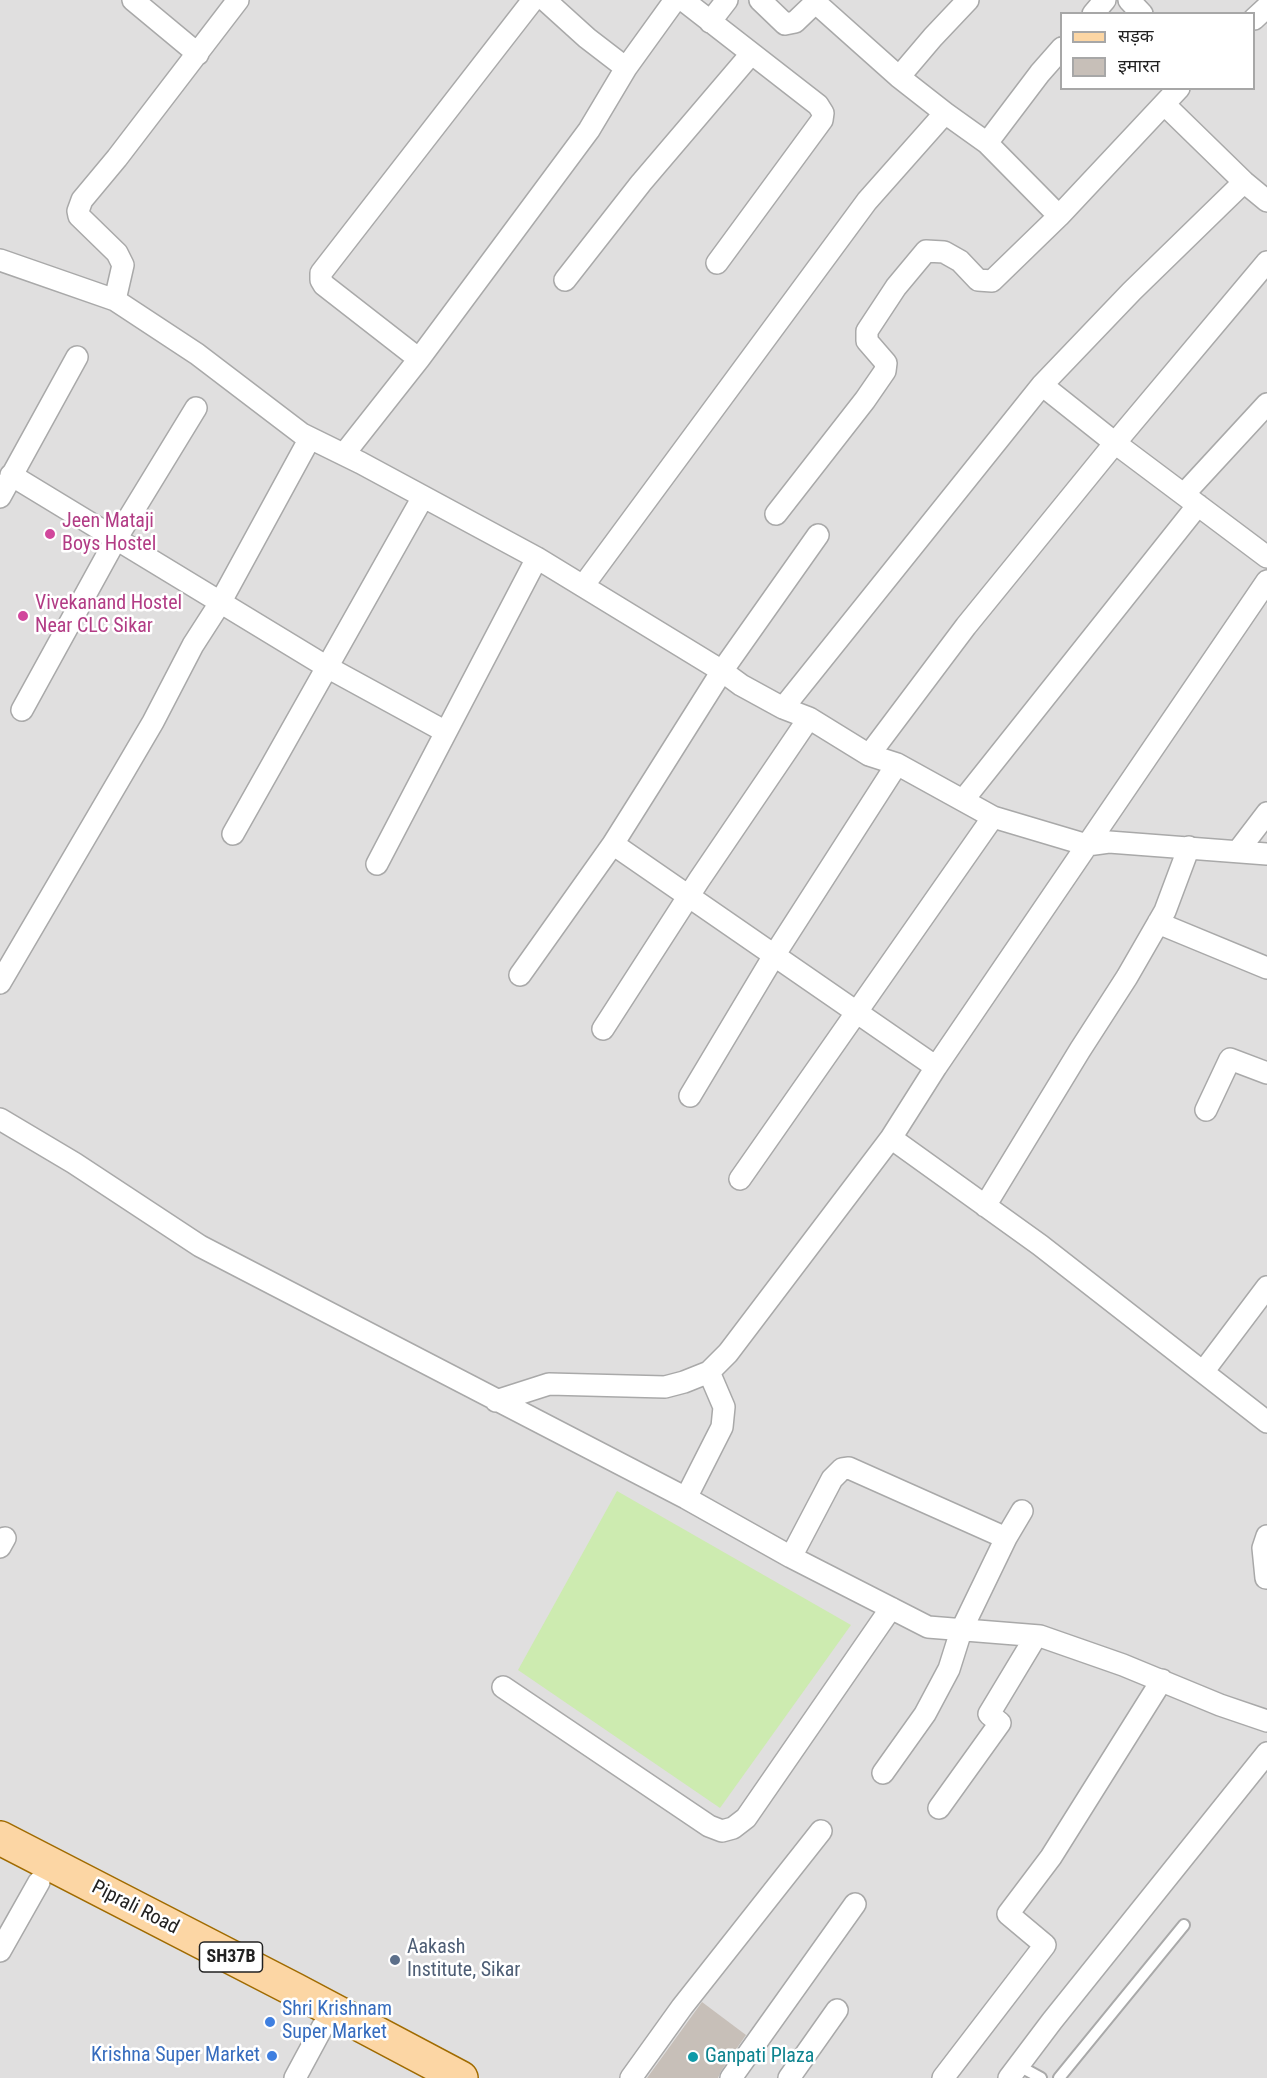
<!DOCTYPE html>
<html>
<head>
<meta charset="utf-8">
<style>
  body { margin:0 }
  #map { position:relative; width:1267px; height:2078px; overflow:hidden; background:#f2efe9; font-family:"Roboto Condensed","Noto Sans Devanagari",sans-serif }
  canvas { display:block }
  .legend { position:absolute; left:1060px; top:12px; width:195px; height:78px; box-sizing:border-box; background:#fff; border:2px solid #a7a7a7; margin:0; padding:8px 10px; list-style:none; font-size:18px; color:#222 }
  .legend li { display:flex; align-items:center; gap:12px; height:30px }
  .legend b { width:30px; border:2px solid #a7a7a7 }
</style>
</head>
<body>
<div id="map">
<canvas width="1267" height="2078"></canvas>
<ul class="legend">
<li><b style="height:8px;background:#fcd6a4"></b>सड़क</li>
<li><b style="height:16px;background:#c7bfb8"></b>इमारत</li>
</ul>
</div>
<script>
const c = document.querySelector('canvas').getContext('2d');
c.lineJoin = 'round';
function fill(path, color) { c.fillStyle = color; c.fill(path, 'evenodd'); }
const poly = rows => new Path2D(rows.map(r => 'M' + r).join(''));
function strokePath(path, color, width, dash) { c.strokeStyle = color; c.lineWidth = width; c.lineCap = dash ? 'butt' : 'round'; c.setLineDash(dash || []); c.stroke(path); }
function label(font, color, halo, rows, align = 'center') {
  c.font = font + ' "Roboto Condensed",sans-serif'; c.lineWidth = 5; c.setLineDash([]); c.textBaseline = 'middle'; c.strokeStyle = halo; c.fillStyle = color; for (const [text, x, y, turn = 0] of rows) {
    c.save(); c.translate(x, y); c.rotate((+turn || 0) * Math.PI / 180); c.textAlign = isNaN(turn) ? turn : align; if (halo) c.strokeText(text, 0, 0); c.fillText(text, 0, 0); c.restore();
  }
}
const residential = poly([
  [0,0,1267,0,1267,2078,0,2078],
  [1062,14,1254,14,1254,88,1062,88]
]);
const grass = poly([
  [617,1491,851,1625,720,1808,518,1670]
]);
const building = poly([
  [702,2002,746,2035,721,2071,718,2078,647,2078]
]);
const lane = poly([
  [1019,2066,1041,2078],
  [1059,2078,1184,1925]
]);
const street = poly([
  [133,0,198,54],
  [545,0,587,38,626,68],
  [683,0,818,105,823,113,822,120,717,263],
  [760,0,785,24,795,22,818,0],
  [1129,0,1142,14],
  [816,3,899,77,945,113],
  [1093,14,1105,0],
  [1254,19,1267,7],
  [710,22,727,0],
  [899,77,933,37,968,0],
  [1165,105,1244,182,1267,201],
  [987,143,1040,73,1062,48],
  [0,260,115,300,197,354,302,434,361,463,537,558,722,671,741,685,783,708,809,718,869,755,897,764,993,817,1087,845,1109,842,1267,854],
  [565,280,641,183,751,54],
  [115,300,123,265,117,253,79,216,78,211,82,200,117,158,238,0],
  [419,359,324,285,321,280,321,273,533,0],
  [1042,385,1115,443,1267,557],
  [344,454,419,359,589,130,626,68,675,0],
  [11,475,327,667,446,732],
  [1184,494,1267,404],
  [0,497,77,357],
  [776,514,865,400,885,371,886,363,867,341,867,331,896,287,926,251,944,252,960,261,978,280,992,281,1059,216,1179,88],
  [1267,581,936,1067,891,1138,1040,1245,1267,1422],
  [583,586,867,201,945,113,987,143,1059,216],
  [783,708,1042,385,1132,291,1244,182],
  [22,710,116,539,196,408],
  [869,755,966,626,1115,443,1267,262],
  [964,799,1198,505],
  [233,834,423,497],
  [613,844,936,1067],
  [1238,851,1267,813],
  [377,864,537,558],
  [1158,923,1267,968],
  [520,975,613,844,722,671,818,535],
  [0,983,153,722,193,645,220,603,310,438],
  [603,1029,699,880,809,718],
  [690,1096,775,954,897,764],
  [1206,1110,1230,1059,1267,1073],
  [0,1119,74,1163,200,1246,686,1498,791,1557,928,1627,1040,1636,1123,1665,1220,1705,1267,1721],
  [740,1179,993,817],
  [985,1206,1080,1050,1127,977,1165,911,1189,847],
  [1203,1372,1267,1287],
  [496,1401,549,1384,665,1387,684,1382,709,1372,728,1353,891,1138],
  [686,1498,722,1427,724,1407,709,1372],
  [0,1547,5,1538],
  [791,1557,832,1479,842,1469,849,1468,1006,1538],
  [1266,1578,1263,1548,1267,1536],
  [503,1687,709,1826,722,1831,733,1828,746,1818,891,1608],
  [883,1773,925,1714,949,1669,961,1631,1006,1538,1022,1511],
  [939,1808,1000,1723,989,1714,1036,1636],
  [0,1951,39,1882],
  [295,2078,323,2026],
  [631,2078,682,2007,821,1831],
  [731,2078,855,1904],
  [789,2078,837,2010],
  [943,2078,1045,1945,1008,1914,1051,1857,1162,1680],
  [1009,2078,1052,2021,1267,1753]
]);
const primary = poly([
  [0,1838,295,1990,461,2078]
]);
const markers = [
  [50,534,6,"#d1479c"],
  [23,616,6,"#d1479c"],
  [395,1960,6,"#5c6f8a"],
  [270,2022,6,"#3f7fe0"],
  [272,2056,6,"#3f7fe0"],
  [693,2057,6,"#0f9aa8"]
];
const shields = [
  [231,1957,63]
];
const shieldNames = [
  ["SH37B",231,1957]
];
const hotelNames = [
  ["Jeen Mataji",62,522],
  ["Boys Hostel",62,545],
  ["Vivekanand Hostel",35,604],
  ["Near CLC Sikar",35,627]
];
const streetNames = [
  ["Piprali Road",135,1908,27]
];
const serviceNames = [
  ["Aakash",407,1948],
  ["Institute, Sikar",407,1971]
];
const shopNames = [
  ["Shri Krishnam",282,2010],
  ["Super Market",282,2033],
  ["Krishna Super Market",260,2056,"right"]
];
const cultureNames = [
  ["Ganpati Plaza",705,2057]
];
fill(residential, '#e0dfdf');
fill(grass, '#cdebb0');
fill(building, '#c7bfb8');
strokePath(lane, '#a9a9a9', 14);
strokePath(street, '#a9a9a9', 24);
strokePath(primary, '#a06b00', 36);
strokePath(lane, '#fff', 10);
strokePath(street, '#fff', 21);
strokePath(primary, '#fcd6a4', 33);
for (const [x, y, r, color] of markers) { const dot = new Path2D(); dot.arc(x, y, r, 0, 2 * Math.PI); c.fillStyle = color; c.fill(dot); strokePath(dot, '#fff', 2); }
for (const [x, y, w] of shields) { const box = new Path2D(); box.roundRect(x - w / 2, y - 15, w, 30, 4.5); c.fillStyle = '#fff'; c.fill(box); strokePath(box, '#222', 1.5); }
label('bold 18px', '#222', null, shieldNames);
label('20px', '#b23c85', '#fff', hotelNames, 'left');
label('20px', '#222', '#fff', streetNames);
label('20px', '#4e5e75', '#fff', serviceNames, 'left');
label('20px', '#366cbe', '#fff', shopNames, 'left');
label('20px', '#0d838f', '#fff', cultureNames, 'left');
</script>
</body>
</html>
